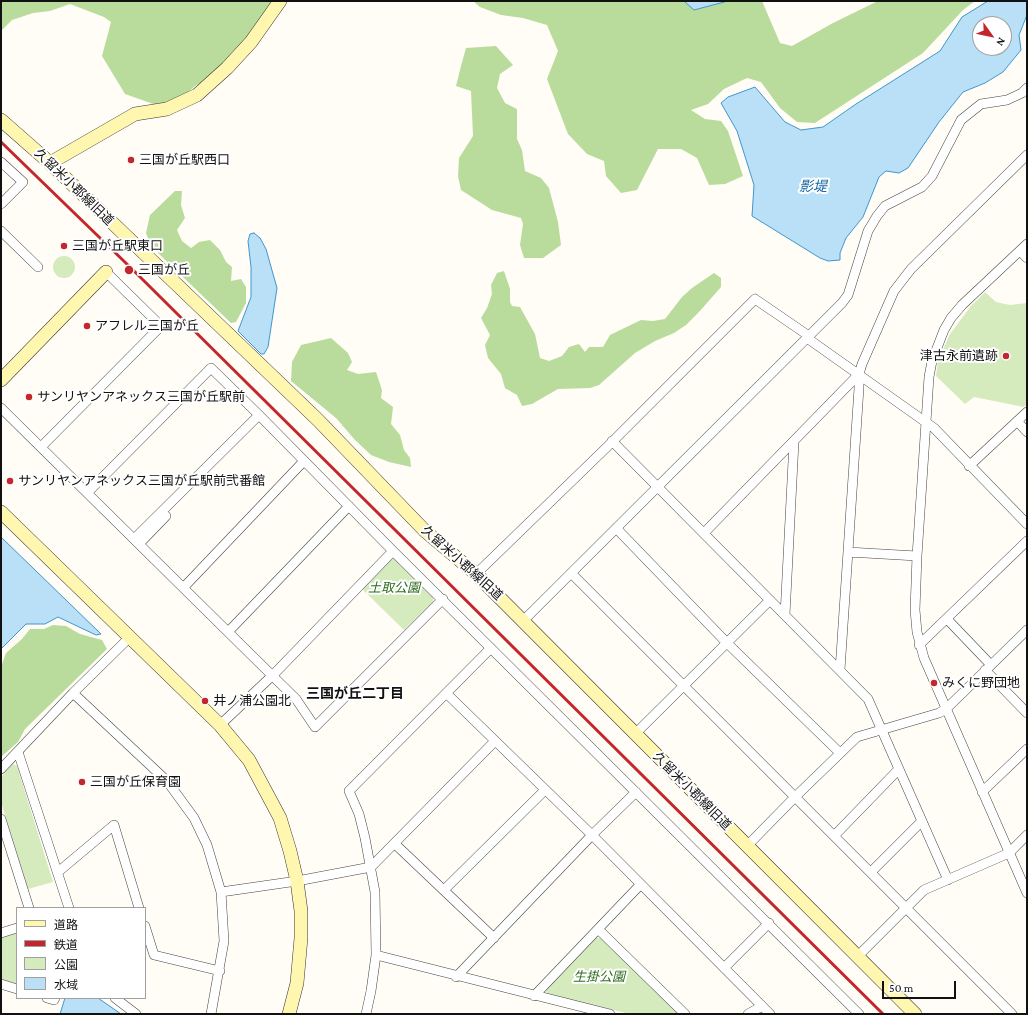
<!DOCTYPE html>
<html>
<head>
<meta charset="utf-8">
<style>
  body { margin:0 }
  #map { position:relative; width:1028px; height:1015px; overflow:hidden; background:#fffdf5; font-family:"Crimson Pro","Noto Sans JP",serif }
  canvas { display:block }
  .frame { position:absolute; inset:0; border:2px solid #111; pointer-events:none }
  .legend { position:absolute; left:16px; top:907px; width:130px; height:92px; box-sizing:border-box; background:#fff; border:1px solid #a0a0a0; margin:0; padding:5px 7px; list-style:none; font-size:12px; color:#111 }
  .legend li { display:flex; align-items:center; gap:8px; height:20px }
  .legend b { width:20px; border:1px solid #a0a0a0 }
  .north { position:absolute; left:972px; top:16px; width:40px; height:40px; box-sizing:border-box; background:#fff; border:1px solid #a0a0a0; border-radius:50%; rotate:123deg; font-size:11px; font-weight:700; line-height:16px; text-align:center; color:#111 }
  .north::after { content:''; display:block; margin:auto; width:14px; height:18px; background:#c4262e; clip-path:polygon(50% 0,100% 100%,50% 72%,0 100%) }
  .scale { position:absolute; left:882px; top:981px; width:74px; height:18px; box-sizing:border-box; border:2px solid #111; border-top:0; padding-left:5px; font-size:12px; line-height:14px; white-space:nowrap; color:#111; -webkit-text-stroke:3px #fff; paint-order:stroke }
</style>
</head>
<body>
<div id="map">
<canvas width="1028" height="1015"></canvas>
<div class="frame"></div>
<ul class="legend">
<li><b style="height:5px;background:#fff6b0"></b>道路</li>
<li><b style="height:5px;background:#c4262e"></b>鉄道</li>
<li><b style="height:11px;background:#d5ebbd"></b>公園</li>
<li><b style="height:11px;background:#b9e0f7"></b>水域</li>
</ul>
<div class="north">N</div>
<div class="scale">50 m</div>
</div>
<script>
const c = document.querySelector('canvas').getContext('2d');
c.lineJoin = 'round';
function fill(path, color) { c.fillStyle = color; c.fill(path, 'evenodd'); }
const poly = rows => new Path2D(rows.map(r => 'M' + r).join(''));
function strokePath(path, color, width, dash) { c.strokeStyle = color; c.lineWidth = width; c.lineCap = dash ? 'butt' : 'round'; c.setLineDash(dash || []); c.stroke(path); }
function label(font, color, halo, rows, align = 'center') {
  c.font = font + ' "Crimson Pro","Noto Sans JP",serif'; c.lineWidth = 4; c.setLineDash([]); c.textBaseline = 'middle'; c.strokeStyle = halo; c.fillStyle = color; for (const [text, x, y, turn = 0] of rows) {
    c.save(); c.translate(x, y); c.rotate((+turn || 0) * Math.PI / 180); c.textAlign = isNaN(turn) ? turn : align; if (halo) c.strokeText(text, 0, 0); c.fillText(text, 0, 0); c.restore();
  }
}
const green = poly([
  '53 267a11 11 0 1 1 22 0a11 11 0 1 1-22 0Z',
  [985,292,996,302,1010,305,1027,303,1027,404,1024,407,974,397,965,404,936,376,938,361,950,334,971,306],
  [390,559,397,559,433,596,433,602,404,630,362,589],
  [13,764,17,766,53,882,28,889,1,802,1,777],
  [17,932,17,985,1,980,1,937],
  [596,938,601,938,679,1014,630,1014,547,994,546,989]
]);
const forest = poly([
  [1,1,273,1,248,39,226,59,212,76,195,86,174,104,156,105,125,94,102,56,111,22,104,17,70,4,50,11,33,13,12,20,1,31],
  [473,1,762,1,780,43,792,46,833,23,878,1,975,1,963,10,923,53,815,123,797,122,780,108,761,82,747,78,724,89,708,104,691,110,705,119,721,121,728,131,743,176,725,184,709,185,697,158,681,149,658,149,637,190,621,193,606,176,604,161,587,154,568,134,547,79,558,51,547,25,523,18,501,15,480,7],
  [496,46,513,65,500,74,497,88,505,103,517,109,517,139,522,150,525,171,541,178,549,188,558,222,561,245,543,258,524,258,520,245,523,224,521,218,492,210,461,190,458,176,459,158,473,136,471,91,456,86,461,66,466,48],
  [175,191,182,191,181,205,185,218,177,230,182,241,191,248,199,242,210,240,220,250,226,262,232,267,231,281,241,279,246,287,246,303,236,322,231,323,159,254,148,238,146,233,150,215],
  [504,271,510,289,510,302,512,306,520,307,535,334,540,358,549,361,562,356,569,347,579,344,585,352,589,347,603,347,610,335,641,320,653,321,665,319,682,297,692,288,714,273,721,278,721,287,699,312,686,325,674,333,655,341,635,353,599,385,590,388,558,389,532,404,522,406,517,395,505,388,501,374,488,358,485,345,490,335,481,318,487,308,492,294,491,285,497,273],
  [331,338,348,353,352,362,347,370,358,374,376,372,382,390,381,398,393,407,391,424,400,435,404,450,410,458,411,467,389,462,371,455,355,440,336,418,291,381,292,362,301,345],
  [53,625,66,626,80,634,102,640,107,649,25,729,18,742,1,757,1,667,6,653,22,639,30,629,44,629]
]);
const water = poly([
  [684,1,728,1,694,10,684,1],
  [988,1,1027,1,1027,15,1019,35,1021,50,1003,72,985,83,963,92,939,122,908,168,899,173,886,171,879,177,863,217,846,238,840,253,840,260,828,261,820,258,752,216,754,185,737,131,721,103,728,97,755,87,785,122,801,130,823,127,856,104,940,51,962,17,988,1],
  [980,24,1004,24,1004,48,980,48,980,24],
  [254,233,260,238,266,249,277,288,268,347,264,354,261,354,238,331,251,297,251,267,248,241,250,234,254,233],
  [1,537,101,634,96,635,58,617,45,624,26,624,1,649,1,537],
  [65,998,98,998,121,1014,60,1014,65,998]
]);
const street = poly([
  [1,162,23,182,1,204],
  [1,231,38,267],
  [1027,244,962,305,951,318,944,330,932,361,929,377,917,556,915,610,917,632,924,658,1027,893],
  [1020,251,1027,258],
  [807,338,934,428,1027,524],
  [1,408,228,632,349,506],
  [1017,421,1027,432],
  [612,441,868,699,948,880],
  [41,447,161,326,106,272],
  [969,466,1027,412],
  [88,492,211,368,259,415],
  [616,528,727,643,840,753],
  [704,533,859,374],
  [135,538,259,415,393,551,859,1014],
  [140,543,166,516],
  [848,552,917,556],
  [571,573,1012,1014],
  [476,574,607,447,755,299,809,336],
  [184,587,303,462],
  [785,615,794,442],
  [947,619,991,665],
  [523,621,842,303,848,295,868,231,877,216,885,206,922,187,932,176,961,120,981,104,1007,100,1022,93,1027,88],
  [228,632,296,699,315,727,443,599],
  [919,645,1027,541],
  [840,670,859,388,859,374,862,364,894,291,911,269,1027,155],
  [985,670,1027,713],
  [73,693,167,781,194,818,207,845,221,892,224,941,211,1014],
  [446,693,592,835,770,1014],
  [220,725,274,674,393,551],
  [635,734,770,600],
  [18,752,69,908],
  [1,769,73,693,130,637],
  [982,792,1027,749],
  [1,819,29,908],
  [834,836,899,769],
  [395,844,494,938],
  [747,846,795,797,857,737,939,713,946,709,1027,630],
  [58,872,114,825,139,908],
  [871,872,922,821],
  [445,889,545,790],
  [221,892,297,881,371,867,495,741],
  [145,926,154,955,220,971],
  [598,929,685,1014],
  [1,933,17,928],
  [376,955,610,1014],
  [858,956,924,890,1009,853,1027,835],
  [724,968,769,923],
  [456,977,592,835,636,792],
  [1,984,17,989],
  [534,996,641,884],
  [47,998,54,1000,55,998],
  [115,998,136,1014],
  [366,1014,371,991,376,955,375,892,365,838,359,814,349,791,491,648],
  [748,1014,762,1006]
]);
const secondary = poly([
  [1,120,50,163,318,420,425,531,476,574,915,1014],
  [50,163,135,114,167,109,197,95,227,68,251,42,280,1],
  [1,380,106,272],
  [1,512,220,725,249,760,280,818,290,851,297,881,301,911,301,938,297,983,289,1014]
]);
const rail = poly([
  [1,142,131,268,883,1014]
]);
const markers = [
  [131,160,4,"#c4262e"],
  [64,246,4,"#c4262e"],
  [129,270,5,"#c4262e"],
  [87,326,4,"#c4262e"],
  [1006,356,4,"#c4262e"],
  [29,397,4,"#c4262e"],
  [10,481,4,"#c4262e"],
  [934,683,4,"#c4262e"],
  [205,701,4,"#c4262e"],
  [82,782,4,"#c4262e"]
];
const poiNames = [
  ["三国が丘駅西口",139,160],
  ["三国が丘駅東口",72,246],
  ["三国が丘",138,270],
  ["アフレル三国が丘",95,326],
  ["津古永前遺跡",998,356,"right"],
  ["サンリヤンアネックス三国が丘駅前",37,397],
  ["サンリヤンアネックス三国が丘駅前弐番館",18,481],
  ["みくに野団地",942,683],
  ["井ノ浦公園北",213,701],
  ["三国が丘保育園",90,782]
];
const streetNames = [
  ["久留米小郡線旧道",74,187,44],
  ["久留米小郡線旧道",462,563,42],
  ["久留米小郡線旧道",692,791,45]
];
const parkNames = [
  ["土取公園",394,588],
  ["生掛公園",599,977]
];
const waterNames = [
  ["影堤",813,187]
];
const neighbourhoodNames = [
  ["三国が丘二丁目",355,694]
];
fill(green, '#d5ebbd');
fill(forest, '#b9dc9c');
fill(water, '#b9e0f7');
strokePath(water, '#3f96cf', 1);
strokePath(street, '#444', 10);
strokePath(secondary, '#333', 14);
strokePath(street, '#fff', 9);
strokePath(secondary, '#fff6b0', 13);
strokePath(rail, '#c4262e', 3);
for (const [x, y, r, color] of markers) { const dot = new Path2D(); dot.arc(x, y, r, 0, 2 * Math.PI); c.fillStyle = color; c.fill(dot); strokePath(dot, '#fff', 1.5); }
label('13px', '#111', '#fff', poiNames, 'left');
label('13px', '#111', '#fff', streetNames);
label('italic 13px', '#2f6b1f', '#fff', parkNames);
label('italic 14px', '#1768a6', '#fff', waterNames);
label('bold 14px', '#111', '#fff', neighbourhoodNames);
</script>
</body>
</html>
